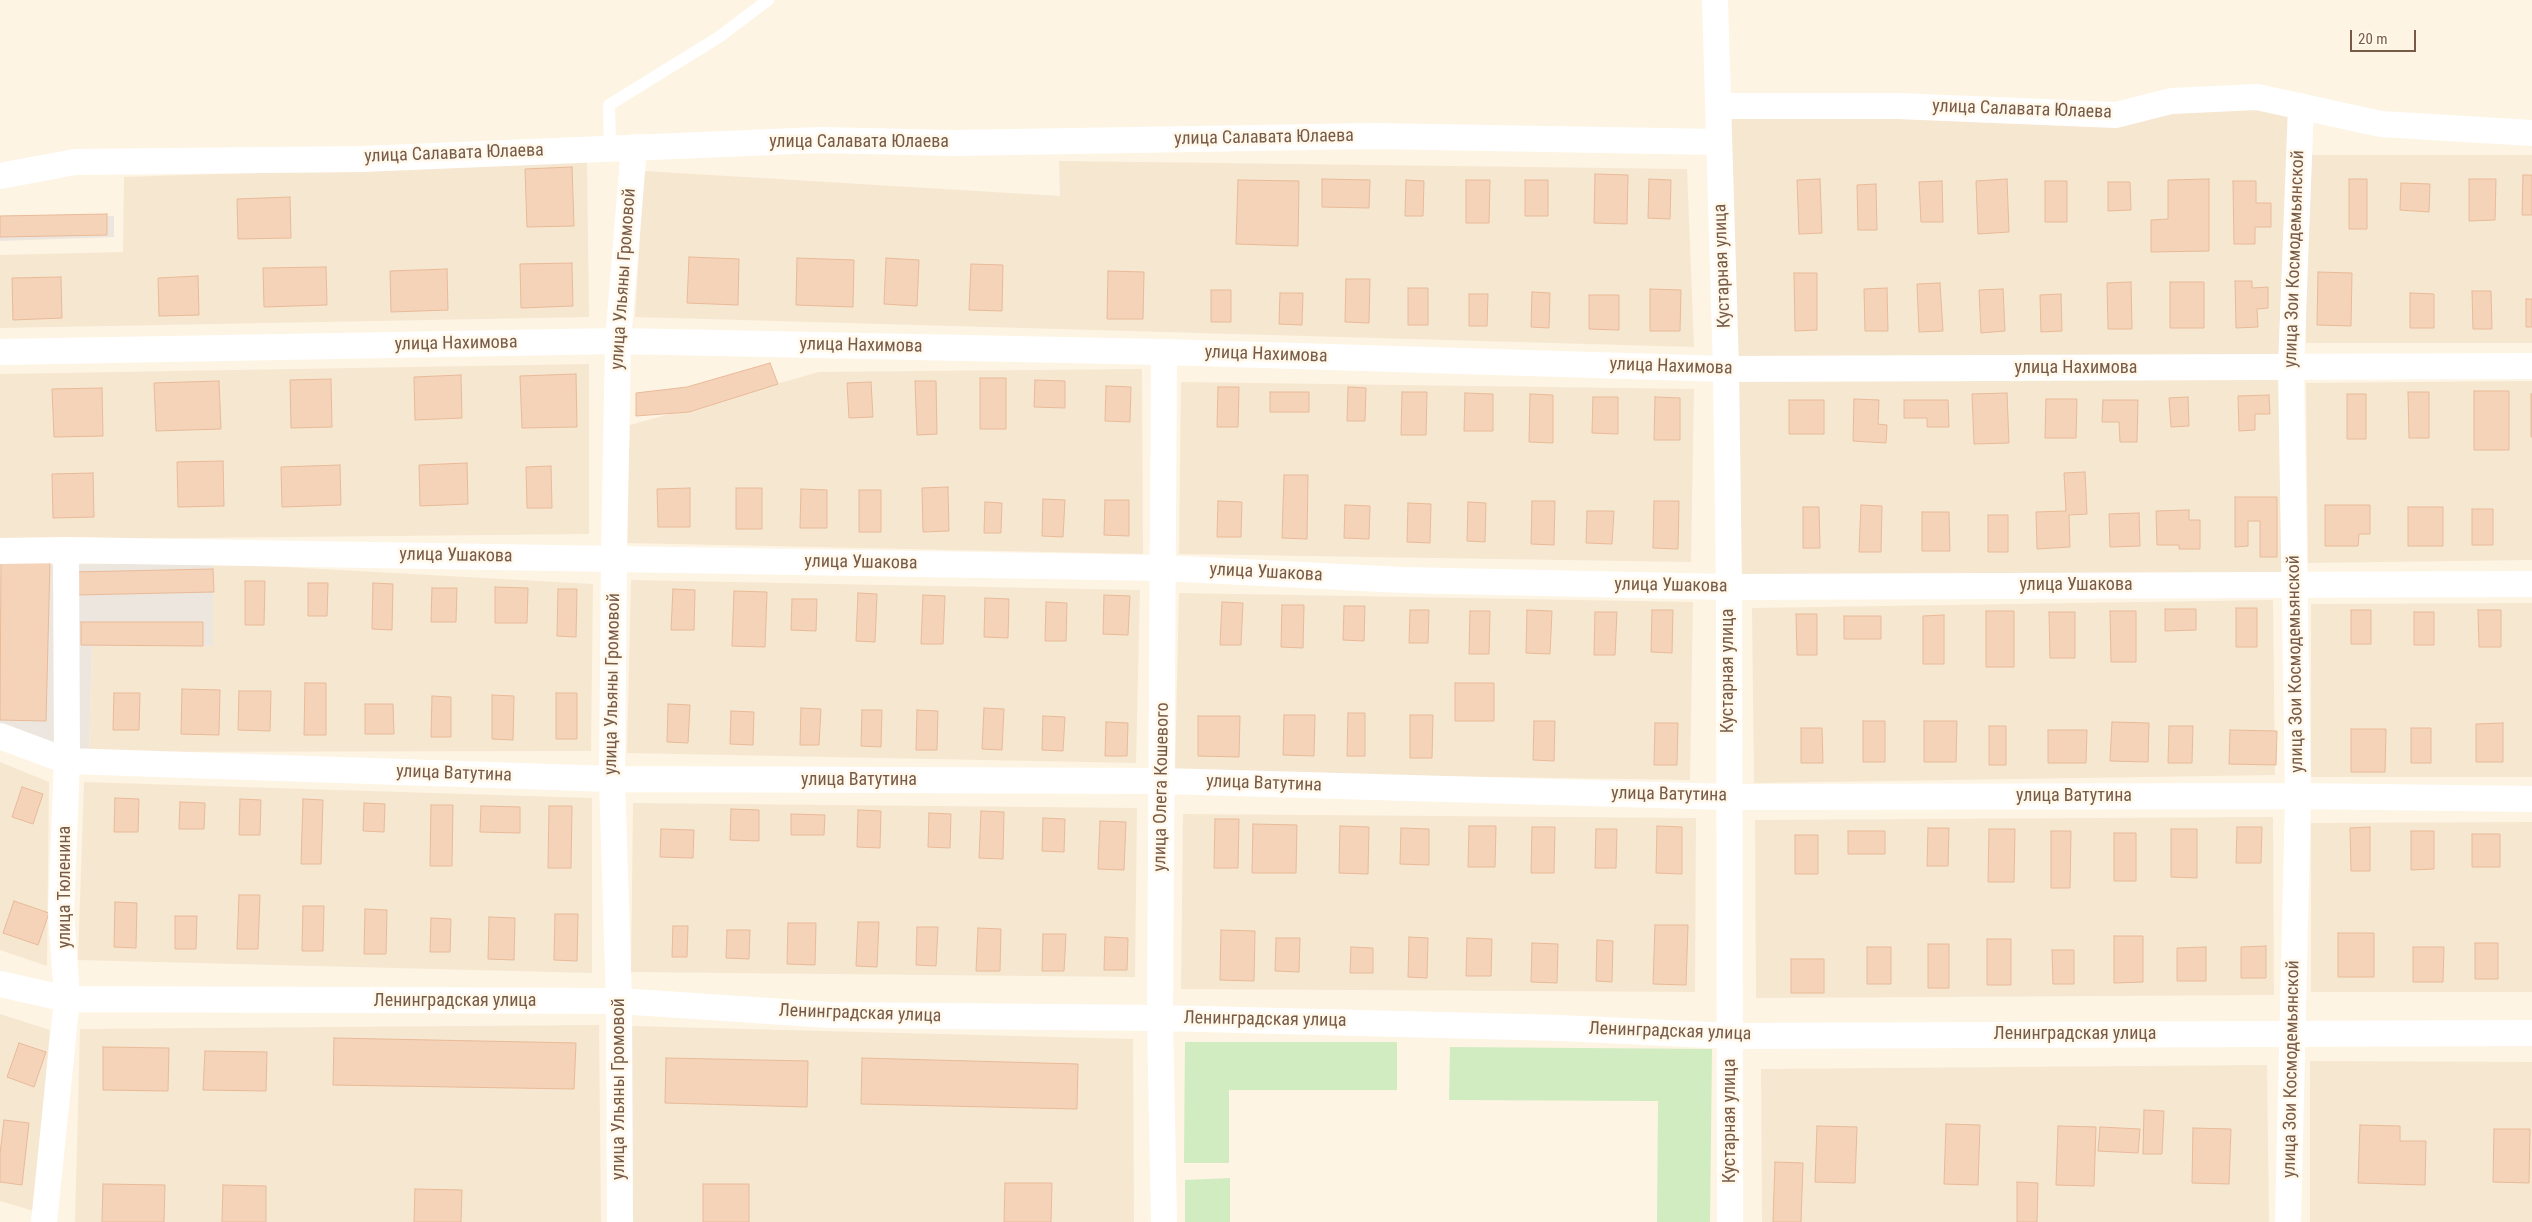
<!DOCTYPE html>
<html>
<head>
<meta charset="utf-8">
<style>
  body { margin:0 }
  #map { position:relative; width:2532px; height:1222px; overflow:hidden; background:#fef4e3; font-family:"Roboto Condensed",sans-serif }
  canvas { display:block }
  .scale { position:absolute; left:2350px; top:30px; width:66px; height:22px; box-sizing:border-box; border:2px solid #785b47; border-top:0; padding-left:6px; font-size:15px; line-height:18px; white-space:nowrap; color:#785b47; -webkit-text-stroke:4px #fff8eb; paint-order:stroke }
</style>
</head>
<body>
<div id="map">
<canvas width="2532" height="1222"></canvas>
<div class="scale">20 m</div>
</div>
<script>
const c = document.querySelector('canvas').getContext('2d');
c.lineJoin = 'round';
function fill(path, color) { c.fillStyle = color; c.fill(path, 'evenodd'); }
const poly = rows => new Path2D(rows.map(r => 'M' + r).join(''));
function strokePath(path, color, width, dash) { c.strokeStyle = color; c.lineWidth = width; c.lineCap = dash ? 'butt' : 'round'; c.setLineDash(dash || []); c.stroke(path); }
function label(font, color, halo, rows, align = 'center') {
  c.font = font + ' "Roboto Condensed",sans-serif'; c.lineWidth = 5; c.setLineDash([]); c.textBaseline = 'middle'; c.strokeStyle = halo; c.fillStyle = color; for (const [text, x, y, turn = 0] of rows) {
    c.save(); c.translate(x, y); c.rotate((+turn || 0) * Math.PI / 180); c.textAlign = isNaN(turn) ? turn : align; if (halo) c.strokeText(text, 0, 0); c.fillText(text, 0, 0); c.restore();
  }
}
const residential = poly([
  [2173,106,2297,109,2288,364,1731,364,1722,110],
  [2306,155,2532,155,2532,343,2306,343],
  [1059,161,1687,169,1694,347,635,317,644,171,1060,196],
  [587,162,589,317,0,328,0,255,123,252,124,177],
  [589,364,589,534,0,540,0,374],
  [1142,369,1143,554,626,543,630,425,819,372],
  [2288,370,2291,579,1733,584,1731,373],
  [2532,381,2532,560,2308,563,2306,383],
  [1181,382,1694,389,1691,562,1179,554],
  [213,563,593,584,591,751,89,752,92,646,212,646],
  [631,580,1140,590,1136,763,627,753],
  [1179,593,1693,602,1690,780,1175,772],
  [2273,600,2275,775,1754,783,1752,608],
  [2532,603,2532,777,2311,777,2311,604],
  [0,762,49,782,47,966,0,950],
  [84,782,592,798,592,973,78,960],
  [633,803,1137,808,1135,977,631,972],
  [1183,814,1696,818,1695,992,1181,989],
  [2273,817,2274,995,1756,998,1755,820],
  [2532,822,2532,992,2311,992,2311,823],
  [0,1014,50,1030,34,1211,0,1201],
  [599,1025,601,1222,75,1222,80,1029],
  [631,1026,1133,1039,1134,1222,628,1222],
  [2310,1061,2532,1062,2532,1222,2310,1222],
  [2267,1065,2269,1222,1762,1222,1761,1069]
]);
const industrial = poly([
  [114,216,114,237,0,241,0,218],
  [213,563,213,646,92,646,89,752,68,753,0,726,0,565]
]);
const green = poly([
  [1185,1042,1397,1042,1397,1090,1229,1090,1229,1163,1184,1163],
  [1450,1047,1712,1049,1710,1222,1657,1222,1658,1101,1449,1100],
  [1230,1178,1230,1222,1185,1222,1185,1180]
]);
const building = poly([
  [572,167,574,226,527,227,525,169,572,167],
  [1595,174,1628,175,1627,224,1594,223,1595,174],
  [2523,175,2532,175,2532,215,2522,215,2523,175],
  [1322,179,1370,180,1369,208,1322,207,1322,179],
  [1649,179,1671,180,1670,219,1648,218,1649,179],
  [1820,179,1822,233,1799,234,1797,180,1820,179],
  [2007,179,2009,232,1978,234,1976,181,2007,179],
  [2209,179,2209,251,2151,252,2151,220,2168,219,2168,180,2209,179],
  [2349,179,2367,179,2367,229,2349,229,2349,179],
  [2469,179,2496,179,2495,220,2469,221,2469,179],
  [1238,180,1299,181,1298,246,1236,244,1238,180],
  [1406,180,1424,181,1423,216,1405,216,1406,180],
  [1466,180,1490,180,1489,223,1466,223,1466,180],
  [1525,180,1548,180,1548,216,1525,216,1525,180],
  [1942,181,1943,222,1921,222,1919,182,1942,181],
  [2045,181,2067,181,2067,222,2045,222,2045,181],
  [2233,181,2256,181,2256,203,2271,203,2271,227,2255,227,2255,244,2234,244,2233,181],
  [2108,182,2130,182,2131,210,2108,211,2108,182],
  [2401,183,2430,184,2429,212,2400,210,2401,183],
  [1876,184,1877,230,1858,230,1857,185,1876,184],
  [290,197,291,238,238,239,237,199,290,197],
  [107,214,107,235,0,237,0,216,107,214],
  [689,257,739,259,738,305,687,303,689,257],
  [797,258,854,260,853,307,796,305,797,258],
  [886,258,919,260,917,306,884,304,886,258],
  [572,263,573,306,521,308,520,264,572,263],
  [971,264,1003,265,1002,311,969,310,971,264],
  [326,267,327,305,264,307,263,268,326,267],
  [447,269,448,310,391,312,390,271,447,269],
  [1108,271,1144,272,1143,319,1107,319,1108,271],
  [2318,272,2352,273,2351,326,2317,325,2318,272],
  [1794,273,1817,273,1817,330,1795,331,1794,273],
  [198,276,199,315,159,316,158,278,198,276],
  [61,277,62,318,13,320,12,278,61,277],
  [1346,279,1370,279,1369,323,1345,322,1346,279],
  [2235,281,2252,281,2252,288,2268,287,2268,308,2257,309,2258,327,2236,328,2235,281],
  [2131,282,2132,329,2108,329,2107,283,2131,282],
  [2170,282,2204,282,2204,328,2170,328,2170,282],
  [1940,283,1943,331,1919,332,1917,284,1940,283],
  [1408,288,1428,288,1428,325,1408,325,1408,288],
  [1887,288,1888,331,1865,331,1864,289,1887,288],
  [1650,289,1681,290,1680,331,1650,331,1650,289],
  [2003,289,2005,331,1981,333,1979,290,2003,289],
  [1211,290,1231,290,1231,322,1211,322,1211,290],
  [2472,291,2491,291,2492,329,2473,329,2472,291],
  [1532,292,1550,293,1549,328,1531,327,1532,292],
  [1280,293,1303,293,1302,325,1279,324,1280,293],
  [2410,293,2434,294,2434,328,2410,328,2410,293],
  [1469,294,1488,294,1487,326,1469,326,1469,294],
  [2061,294,2062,331,2041,332,2040,295,2061,294],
  [1589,295,1619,295,1619,330,1589,329,1589,295],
  [2526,299,2532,299,2532,327,2526,327,2526,299],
  [770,363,778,384,689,412,636,416,636,393,687,387,770,363],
  [576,374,577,427,522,428,520,376,576,374],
  [461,375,462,418,415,420,414,377,461,375],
  [980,378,1006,378,1006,429,980,429,980,378],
  [331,379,332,427,291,428,290,380,331,379],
  [1035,380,1065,381,1065,408,1034,407,1035,380],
  [219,381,221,429,156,431,154,383,219,381],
  [915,381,936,381,937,434,917,435,915,381],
  [871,382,873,417,849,418,847,383,871,382],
  [1106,386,1131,387,1130,422,1105,421,1106,386],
  [1218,387,1239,387,1238,427,1217,427,1218,387],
  [1348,387,1366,388,1365,421,1347,421,1348,387],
  [102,388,103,436,54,437,52,389,102,388],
  [2474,391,2509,391,2509,450,2474,450,2474,391],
  [1270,392,1309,392,1309,412,1270,412,1270,392],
  [1402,392,1427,392,1426,435,1401,435,1402,392],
  [2408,392,2429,392,2429,438,2409,438,2408,392],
  [1465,393,1493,394,1493,431,1464,431,1465,393],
  [2007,393,2009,443,1974,444,1972,394,2007,393],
  [1530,394,1553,395,1553,443,1529,442,1530,394],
  [2347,394,2366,394,2366,439,2347,439,2347,394],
  [2531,394,2532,394,2532,437,2531,437,2531,394],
  [2269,395,2270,414,2255,414,2255,430,2239,431,2238,396,2269,395],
  [1593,397,1618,397,1618,434,1592,433,1593,397],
  [1655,397,1680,398,1680,440,1654,440,1655,397],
  [2188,397,2189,426,2171,427,2169,398,2188,397],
  [1854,399,1879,400,1878,424,1887,425,1886,443,1853,441,1854,399],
  [2046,399,2077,399,2076,438,2045,438,2046,399],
  [1789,400,1824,400,1824,434,1789,434,1789,400],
  [1904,400,1948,400,1949,427,1927,427,1927,418,1904,418,1904,400],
  [2103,400,2138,400,2137,442,2120,442,2119,422,2102,422,2103,400],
  [223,461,224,506,178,507,177,462,223,461],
  [467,463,468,504,420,506,419,465,467,463],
  [340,465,341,505,282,507,281,467,340,465],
  [551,466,552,508,527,508,526,467,551,466],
  [2085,472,2087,514,2069,515,2070,547,2037,549,2036,512,2066,511,2064,473,2085,472],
  [93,473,94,517,53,518,52,474,93,473],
  [1284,475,1308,475,1307,539,1282,538,1284,475],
  [948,487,949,531,923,532,922,488,948,487],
  [690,488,690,527,658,527,657,489,690,488],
  [736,488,762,488,762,529,736,529,736,488],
  [801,489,827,490,827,528,800,528,801,489],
  [859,490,881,490,881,532,859,532,859,490],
  [2235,497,2277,497,2277,557,2260,557,2260,521,2248,521,2248,546,2235,547,2235,497],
  [1043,499,1065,500,1063,537,1042,536,1043,499],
  [1105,500,1129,500,1129,536,1104,535,1105,500],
  [1218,501,1242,502,1241,537,1217,537,1218,501],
  [1532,501,1555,501,1554,545,1531,544,1532,501],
  [1654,501,1679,501,1678,549,1653,548,1654,501],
  [985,502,1002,503,1001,533,984,533,985,502],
  [1468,502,1486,503,1485,542,1467,541,1468,502],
  [1408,503,1431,504,1430,543,1407,542,1408,503],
  [1345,505,1370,506,1369,539,1344,538,1345,505],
  [1861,505,1882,506,1881,552,1859,552,1861,505],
  [2325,505,2370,505,2370,534,2359,534,2358,546,2325,546,2325,505],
  [1803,507,1819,507,1820,548,1803,548,1803,507],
  [2408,507,2443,507,2443,546,2408,546,2408,507],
  [2472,509,2493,509,2493,545,2472,545,2472,509],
  [2189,510,2189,520,2200,520,2200,549,2179,549,2179,545,2157,545,2156,511,2189,510],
  [1587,511,1614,511,1612,544,1586,543,1587,511],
  [1922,512,1949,512,1950,551,1922,551,1922,512],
  [2139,513,2140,546,2110,547,2109,514,2139,513],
  [1988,515,2008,515,2008,552,1988,552,1988,515],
  [1,560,50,561,46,721,0,720,1,560],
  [213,569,214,592,75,595,74,572,213,569],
  [245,581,265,581,264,625,245,625,245,581],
  [308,583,328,583,327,616,308,616,308,583],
  [373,583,393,584,392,630,372,629,373,583],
  [495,587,528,588,527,623,495,623,495,587],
  [432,588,457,588,456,622,431,622,432,588],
  [558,589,577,589,576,637,557,636,558,589],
  [673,589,695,590,694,630,671,630,673,589],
  [734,591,767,592,765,647,732,646,734,591],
  [858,593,877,594,875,642,856,641,858,593],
  [923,595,945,596,943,644,921,644,923,595],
  [1104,595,1130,596,1128,635,1103,634,1104,595],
  [985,598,1009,599,1008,638,984,637,985,598],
  [792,599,817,599,816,631,791,630,792,599],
  [1046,602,1067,603,1066,641,1045,641,1046,602],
  [1222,602,1243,603,1241,645,1220,645,1222,602],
  [1282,605,1304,605,1303,648,1281,647,1282,605],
  [1344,606,1365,606,1364,641,1343,640,1344,606],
  [2236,608,2257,608,2257,647,2236,647,2236,608],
  [2165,609,2196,609,2196,630,2165,631,2165,609],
  [1410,610,1429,610,1428,643,1409,643,1410,610],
  [1527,610,1552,611,1550,654,1526,653,1527,610],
  [1652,610,1673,610,1672,653,1651,652,1652,610],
  [2351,610,2371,610,2371,644,2351,644,2351,610],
  [2478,610,2501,610,2501,647,2479,647,2478,610],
  [1470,611,1490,611,1489,654,1469,654,1470,611],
  [1986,611,2014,611,2014,667,1986,667,1986,611],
  [2110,611,2136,611,2136,662,2111,662,2110,611],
  [1595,612,1617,612,1615,655,1594,655,1595,612],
  [2049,612,2075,612,2075,658,2050,658,2049,612],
  [2414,612,2434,612,2434,645,2414,645,2414,612],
  [1796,614,1817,614,1817,655,1797,655,1796,614],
  [1944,615,1944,664,1923,664,1923,616,1944,615],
  [1844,616,1881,616,1881,639,1844,639,1844,616],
  [81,622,203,622,203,646,81,645,81,622],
  [305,683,326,683,326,735,304,735,305,683],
  [1455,683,1494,683,1494,721,1455,721,1455,683],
  [182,689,220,690,219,735,181,734,182,689],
  [239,691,271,691,270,731,238,730,239,691],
  [114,693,140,693,139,730,113,730,114,693],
  [556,693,577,693,577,739,556,739,556,693],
  [492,695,514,696,513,740,492,739,492,695],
  [432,696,451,697,451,737,431,737,432,696],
  [365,704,393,704,394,734,365,734,365,704],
  [668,704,690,705,688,743,667,742,668,704],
  [801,708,821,709,819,745,800,745,801,708],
  [984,708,1004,709,1002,750,982,749,984,708],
  [862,710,882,710,881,747,861,746,862,710],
  [917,710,938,711,937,750,916,750,917,710],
  [731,711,754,712,753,745,730,744,731,711],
  [1348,713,1365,713,1365,756,1347,756,1348,713],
  [1284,715,1315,715,1314,756,1283,755,1284,715],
  [1410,715,1433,715,1432,758,1410,758,1410,715],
  [1043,716,1065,717,1063,751,1042,750,1043,716],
  [1198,716,1240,716,1239,757,1198,756,1198,716],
  [1534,721,1555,721,1554,761,1533,760,1534,721],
  [1863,721,1885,721,1885,762,1863,762,1863,721],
  [1924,721,1957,721,1956,762,1924,762,1924,721],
  [1106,722,1128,723,1127,756,1105,756,1106,722],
  [2112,722,2149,723,2148,762,2110,761,2112,722],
  [1655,723,1678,723,1677,765,1654,765,1655,723],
  [2503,723,2503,762,2476,762,2476,724,2503,723],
  [1989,726,2006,726,2006,765,1989,765,1989,726],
  [2169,726,2193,726,2192,763,2168,763,2169,726],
  [1801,728,1822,728,1823,763,1801,763,1801,728],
  [2411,728,2431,728,2431,763,2411,763,2411,728],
  [2351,729,2386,729,2385,772,2351,772,2351,729],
  [2048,730,2087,730,2086,763,2048,763,2048,730],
  [2230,730,2277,731,2276,765,2229,764,2230,730],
  [22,787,43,794,33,824,12,817,22,787],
  [115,798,139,799,138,832,114,832,115,798],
  [240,799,261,800,260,835,239,835,240,799],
  [303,799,323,800,321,864,301,864,303,799],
  [180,802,205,803,204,829,179,829,180,802],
  [364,803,385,804,384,832,363,831,364,803],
  [431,805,453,805,452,866,430,866,431,805],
  [481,806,520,807,520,833,480,832,481,806],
  [549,806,572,806,571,868,548,868,549,806],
  [731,809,759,810,759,841,730,840,731,809],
  [858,810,881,811,880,848,857,847,858,810],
  [981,811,1004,812,1003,859,979,858,981,811],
  [929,813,951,814,950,848,928,847,929,813],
  [791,814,825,815,824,835,791,835,791,814],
  [1043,818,1065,819,1064,852,1042,851,1043,818],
  [1215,819,1239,819,1238,868,1214,868,1215,819],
  [1100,821,1126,822,1124,870,1098,869,1100,821],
  [1253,824,1297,825,1296,873,1252,873,1253,824],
  [1340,826,1369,827,1368,874,1339,873,1340,826],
  [1469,826,1496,826,1495,867,1468,867,1469,826],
  [1657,826,1682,827,1682,874,1656,873,1657,826],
  [1532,827,1555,827,1554,873,1531,873,1532,827],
  [2237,827,2262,827,2261,863,2236,863,2237,827],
  [2370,827,2370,871,2351,871,2350,828,2370,827],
  [1401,828,1429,829,1429,865,1400,864,1401,828],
  [1928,828,1949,828,1948,866,1927,866,1928,828],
  [661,829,694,830,693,858,660,857,661,829],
  [1596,829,1617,829,1616,868,1595,868,1596,829],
  [1989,829,2015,829,2014,882,1988,882,1989,829],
  [2171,829,2197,829,2197,878,2171,877,2171,829],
  [1848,831,1885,831,1885,854,1848,854,1848,831],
  [2051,831,2071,831,2070,888,2051,888,2051,831],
  [2411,831,2434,831,2434,869,2411,870,2411,831],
  [2114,833,2136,833,2136,881,2114,881,2114,833],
  [2472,834,2500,834,2500,867,2472,867,2472,834],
  [1795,835,1818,835,1818,874,1795,874,1795,835],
  [239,895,260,895,258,949,237,949,239,895],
  [14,901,49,913,38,945,3,933,14,901],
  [115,902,137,903,136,948,114,947,115,902],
  [303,906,324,906,323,951,302,951,303,906],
  [365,909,387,910,386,954,364,954,365,909],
  [555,914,578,914,577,961,554,960,555,914],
  [175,916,197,916,196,949,175,949,175,916],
  [489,917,515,918,514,960,488,959,489,917],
  [431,918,451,919,450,952,430,952,431,918],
  [858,922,879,922,877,967,856,966,858,922],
  [788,923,816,923,815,965,787,964,788,923],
  [1655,925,1688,925,1686,985,1653,984,1655,925],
  [673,926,688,926,687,957,672,957,673,926],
  [917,927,938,927,936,966,916,965,917,927],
  [978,928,1001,929,1000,971,976,971,978,928],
  [727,930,750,930,749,959,726,958,727,930],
  [1221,930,1255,931,1254,981,1220,980,1221,930],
  [2338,933,2374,933,2374,977,2338,977,2338,933],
  [1043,934,1066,934,1064,971,1042,971,1043,934],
  [2114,936,2143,936,2143,982,2114,983,2114,936],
  [1105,937,1128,938,1127,970,1104,970,1105,937],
  [1409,937,1428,938,1427,978,1408,977,1409,937],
  [1276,938,1300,938,1299,972,1275,971,1276,938],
  [1467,938,1492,939,1491,976,1466,976,1467,938],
  [1987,939,2011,939,2011,985,1987,985,1987,939],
  [1597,940,1613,941,1612,982,1596,981,1597,940],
  [1532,943,1558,944,1557,983,1531,982,1532,943],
  [2475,943,2498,943,2498,979,2475,979,2475,943],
  [1928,944,1949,944,1949,988,1928,988,1928,944],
  [2266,946,2266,978,2241,978,2241,947,2266,946],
  [1351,947,1373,948,1373,973,1350,973,1351,947],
  [1867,947,1891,947,1891,984,1867,984,1867,947],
  [2206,947,2206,981,2177,981,2177,948,2206,947],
  [2413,947,2444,947,2443,982,2413,982,2413,947],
  [2052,950,2074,950,2074,984,2053,984,2052,950],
  [1791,959,1824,959,1824,993,1791,993,1791,959],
  [334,1038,576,1043,574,1089,333,1085,334,1038],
  [19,1043,46,1052,34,1087,7,1077,19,1043],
  [103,1047,169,1048,168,1091,103,1090,103,1047],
  [205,1051,267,1052,266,1091,203,1090,205,1051],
  [666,1058,808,1061,807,1107,665,1103,666,1058],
  [862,1058,1078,1064,1077,1109,861,1104,862,1058],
  [2144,1110,2164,1111,2162,1154,2143,1154,2144,1110],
  [4,1120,29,1123,22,1185,0,1182,0,1154,4,1120],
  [1946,1124,1980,1125,1978,1185,1944,1184,1946,1124],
  [2360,1125,2400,1126,2400,1141,2426,1141,2425,1185,2358,1183,2360,1125],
  [1817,1126,1857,1127,1855,1183,1815,1182,1817,1126],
  [2058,1126,2096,1127,2094,1186,2056,1185,2058,1126],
  [2100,1127,2140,1129,2138,1153,2098,1151,2100,1127],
  [2193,1128,2231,1129,2229,1184,2192,1183,2193,1128],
  [2494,1129,2530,1129,2529,1183,2493,1182,2494,1129],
  [1775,1162,1803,1163,1801,1222,1773,1222,1775,1162],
  [2017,1182,2038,1183,2037,1222,2017,1222,2017,1182],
  [1005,1183,1052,1183,1051,1222,1004,1222,1005,1183],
  [103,1184,165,1185,164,1222,102,1222,103,1184],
  [703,1184,749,1184,749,1222,703,1222,703,1184],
  [223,1185,266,1186,266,1222,222,1222,223,1185],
  [415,1189,462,1190,461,1222,414,1222,415,1189]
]);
const lane = poly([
  [610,148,609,105,719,37,768,0]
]);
const street = poly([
  [1715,0,1726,369,1729,587,1730,1222],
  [1718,106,1897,106,2116,115,2171,101,2257,97,2381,124,2532,133],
  [0,176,75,162,362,159,821,140,953,143,1373,136,1719,142],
  [0,352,618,341,1164,352,1726,369,2532,366],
  [1164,352,1160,1018,1164,1222],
  [0,551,66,550,1163,568,1402,580,1729,587,2532,584],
  [0,736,67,761,612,779,1163,781,1728,797,2298,796,2532,799],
  [0,984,67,999,619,1001,829,1015,1160,1018,1561,1028,1731,1036,2532,1033],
  [44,1222,67,999,61,912,67,761,66,550],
  [620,1222,619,1001,612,779,614,559,618,341,634,147],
  [2288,1222,2298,796,2291,367,2301,106]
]);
const streetNames = [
  ["улица Салавата Юлаева",2022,110,2],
  ["улица Салавата Юлаева",1264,138,-1],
  ["улица Салавата Юлаева",859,142],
  ["улица Салавата Юлаева",454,154,-2],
  ["улица Зои Космодемьянской",2295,259,-88],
  ["Кустарная улица",1723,266,-92],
  ["улица Ульяны Громовой",624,279,-86],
  ["улица Нахимова",456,344,-1],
  ["улица Нахимова",861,346,1],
  ["улица Нахимова",1266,355,2],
  ["улица Нахимова",1671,367,2],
  ["улица Нахимова",2076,368],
  ["улица Ушакова",456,556,1],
  ["улица Ушакова",861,563,1],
  ["улица Ушакова",1266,573,3],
  ["улица Ушакова",2076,585],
  ["улица Ушакова",1671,586,1],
  ["улица Зои Космодемьянской",2296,664,-91],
  ["Кустарная улица",1728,671,-90],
  ["улица Ульяны Громовой",613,684,-89],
  ["улица Ватутина",454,774,2],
  ["улица Ватутина",859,780],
  ["улица Ватутина",1264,784,2],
  ["улица Олега Кошевого",1162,787,-89],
  ["улица Ватутина",1669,795,1],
  ["улица Ватутина",2074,796],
  ["улица Тюленина",65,887,-90],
  ["Ленинградская улица",455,1001],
  ["Ленинградская улица",860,1014,2],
  ["Ленинградская улица",1265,1020,1],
  ["Ленинградская улица",1670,1032,2],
  ["Ленинградская улица",2075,1034],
  ["улица Зои Космодемьянской",2292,1069,-89],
  ["улица Ульяны Громовой",619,1089,-90],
  ["Кустарная улица",1730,1121,-90]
];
fill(residential, '#f6e7d1');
fill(industrial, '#ede6de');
fill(green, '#d0ecc0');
fill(building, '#f5d3b9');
strokePath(building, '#e9ba98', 1);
strokePath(lane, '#fff', 12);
strokePath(street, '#fff', 26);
label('18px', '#785b47', '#fff8eb', streetNames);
</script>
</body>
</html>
